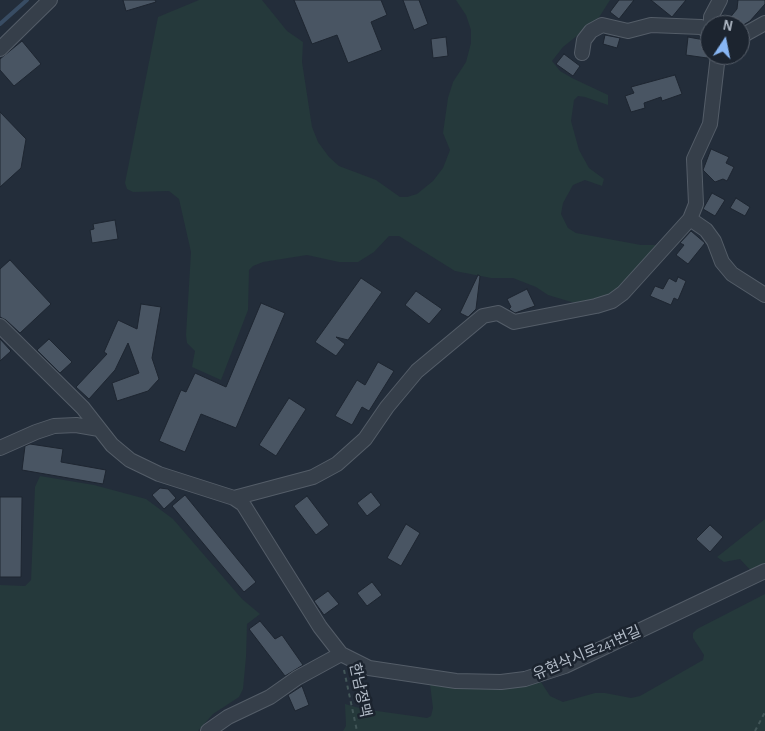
<!DOCTYPE html>
<html>
<head>
<meta charset="utf-8">
<style>
  body { margin:0 }
  #map { position:relative; width:765px; height:731px; overflow:hidden; background:#232d3a; font-family:"Alegreya Sans",sans-serif }
  canvas { display:block }
  .north { position:absolute; left:700px; top:15px; width:50px; height:50px; box-sizing:border-box; background:#1c242f; border:1px solid #58606b; border-radius:50%; rotate:11deg; font-size:14px; font-weight:700; line-height:20px; text-align:center; color:#b1bac6 }
  .north::after { content:''; display:block; margin:auto; width:18px; height:22px; background:#88b6f4; clip-path:polygon(50% 0,100% 100%,50% 72%,0 100%) }
</style>
</head>
<body>
<div id="map">
<canvas width="765" height="731"></canvas>
<div class="north">N</div>
</div>
<script>
const c = document.querySelector('canvas').getContext('2d');
c.lineJoin = 'round';
function fill(path, color) { c.fillStyle = color; c.fill(path, 'evenodd'); }
const poly = rows => new Path2D(rows.map(r => 'M' + r).join(''));
function strokePath(path, color, width, dash) { c.strokeStyle = color; c.lineWidth = width; c.lineCap = dash ? 'butt' : 'round'; c.setLineDash(dash || []); c.stroke(path); }
function label(font, color, halo, rows, align = 'center') {
  c.font = font + ' "Alegreya Sans","Noto Sans KR",sans-serif'; c.lineWidth = 5; c.setLineDash([]); c.textBaseline = 'middle'; c.strokeStyle = halo; c.fillStyle = color; for (const [text, x, y, turn = 0] of rows) {
    c.save(); c.translate(x, y); c.rotate((+turn || 0) * Math.PI / 180); c.textAlign = isNaN(turn) ? turn : align; if (halo) c.strokeText(text, 0, 0); c.fillText(text, 0, 0); c.restore();
  }
}
const green = poly([
  [199,0,262,0,287,31,303,42,302,62,312,127,318,142,329,157,339,166,376,180,400,197,407,197,417,194,433,181,443,168,450,150,443,133,448,98,453,82,466,62,471,43,471,30,466,15,456,0,610,0,598,19,563,47,552,61,560,71,572,78,608,95,608,105,585,97,578,96,574,100,571,121,579,150,589,168,604,179,602,186,585,180,573,185,563,203,561,214,568,228,576,233,641,245,660,245,628,281,607,297,578,304,548,295,536,287,513,278,491,278,455,271,399,236,389,236,374,252,358,262,339,262,307,255,263,262,253,266,249,270,248,310,221,380,192,367,195,351,187,343,186,335,191,252,179,199,169,191,133,192,127,189,125,183,158,17],
  [40,476,94,485,146,499,173,519,242,599,260,614,247,624,246,657,243,689,239,697,213,714,198,731,0,731,0,585,25,586,31,580,35,487],
  [765,519,765,565,753,573,740,559,724,562,717,557],
  [765,594,765,731,343,731,346,726,345,704,363,709,427,718,431,716,433,708,430,684,473,689,503,689,541,682,550,696,563,702,595,693,605,693,631,698,640,696,703,660,704,655,693,638,693,633,697,629]
]);
const stream = poly([
  [0,24,27,0]
]);
const building = poly([
  [123,0,155,0,156,2,126,11,123,0],
  [294,0,381,0,387,15,371,22,382,50,348,63,337,35,312,44,294,0],
  [403,0,419,0,428,24,414,30,403,0],
  [619,0,634,0,619,19,610,12,619,0],
  [651,0,686,0,672,17,651,0],
  [738,0,765,0,765,4,750,21,740,27,740,25,724,25,737,9,738,0],
  [605,35,620,38,617,48,603,44,605,35],
  [446,37,448,56,433,58,431,39,446,37],
  [688,37,710,41,707,58,686,55,688,37],
  [22,41,41,64,14,86,0,70,0,59,22,41],
  [564,54,580,66,573,76,556,64,564,54],
  [675,75,682,94,662,101,661,97,644,103,645,108,631,112,625,96,634,93,631,87,675,75],
  [0,112,26,139,21,168,0,187,0,112],
  [711,149,729,157,726,163,734,167,727,181,723,179,715,182,703,170,711,149],
  [712,193,725,200,715,216,703,209,712,193],
  [736,198,750,207,745,216,730,208,736,198],
  [115,220,118,239,92,243,90,230,94,229,93,224,115,220],
  [691,231,705,243,688,264,676,255,684,245,680,243,691,231],
  [10,260,51,304,20,333,6,320,0,317,0,269,10,260],
  [478,275,480,276,476,309,468,317,460,313,478,275],
  [678,277,686,281,678,300,674,298,671,305,650,296,655,286,663,289,669,278,676,282,678,277],
  [361,278,382,292,348,340,336,337,345,344,336,356,315,342,361,278],
  [527,289,535,306,515,313,509,309,511,307,507,299,527,289],
  [416,291,442,309,429,324,405,305,416,291],
  [261,303,285,313,236,428,201,414,185,452,159,441,181,390,186,392,195,373,226,387,261,303],
  [141,304,161,307,152,358,159,379,148,391,117,401,112,383,139,373,128,343,115,370,89,399,76,387,107,354,104,352,118,320,137,329,141,304],
  [0,339,11,351,0,361,0,339],
  [49,339,72,362,60,373,37,350,49,339],
  [378,362,394,371,369,411,362,407,352,425,335,416,357,380,365,385,378,362],
  [289,398,306,409,276,456,259,445,289,398],
  [30,444,63,449,61,462,106,470,103,484,22,470,25,446,30,444],
  [160,488,168,489,176,498,164,509,152,495,160,488],
  [371,492,381,505,367,516,357,503,371,492],
  [185,495,256,582,244,592,172,506,185,495],
  [307,496,329,525,316,535,294,506,307,496],
  [0,497,22,497,21,577,0,577,0,497],
  [406,524,420,533,401,566,387,558,406,524],
  [710,525,723,537,710,552,696,539,710,525],
  [372,582,382,595,367,606,357,593,372,582],
  [328,591,339,604,324,615,314,601,328,591],
  [260,621,275,639,282,635,303,665,285,676,249,629,260,621],
  [302,686,309,705,295,711,288,695,302,686]
]);
const path = poly([
  [344,670,357,731],
  [755,731,765,712]
]);
const minor = poly([
  [711,25,711,17,720,0],
  [740,37,765,23],
  [0,49,50,0],
  [582,53,584,40,591,31,602,25,628,31,651,25,701,27,710,32],
  [690,219,706,230,714,241,722,262,732,274,765,295],
  [0,326,83,408,112,445,130,460,159,474,234,498,243,504,320,627,341,654,369,668,456,681,501,682,525,679,565,666,765,571],
  [0,448,36,432,54,426,76,425,99,429],
  [234,498,313,477,337,464,365,439,387,407,417,371,483,316,498,313,514,322,596,306,612,301,623,293,690,219,696,204,694,159,710,124,718,55],
  [208,731,228,717,270,697,297,678,341,654]
]);
const streetNames = [
  ["유현삭시로241번길",587,653,-23],
  ["한남정맥",360,690,78]
];
fill(green, '#25393b');
strokePath(stream, '#384c63', 4);
fill(building, '#495563');
strokePath(building, '#1e2631', 1);
strokePath(minor, '#545d68', 16);
strokePath(path, '#425658', 2, [4, 4]);
strokePath(minor, '#363f4a', 14);
label('15px', '#b1bac6', '#1c242f', streetNames);
</script>
</body>
</html>
